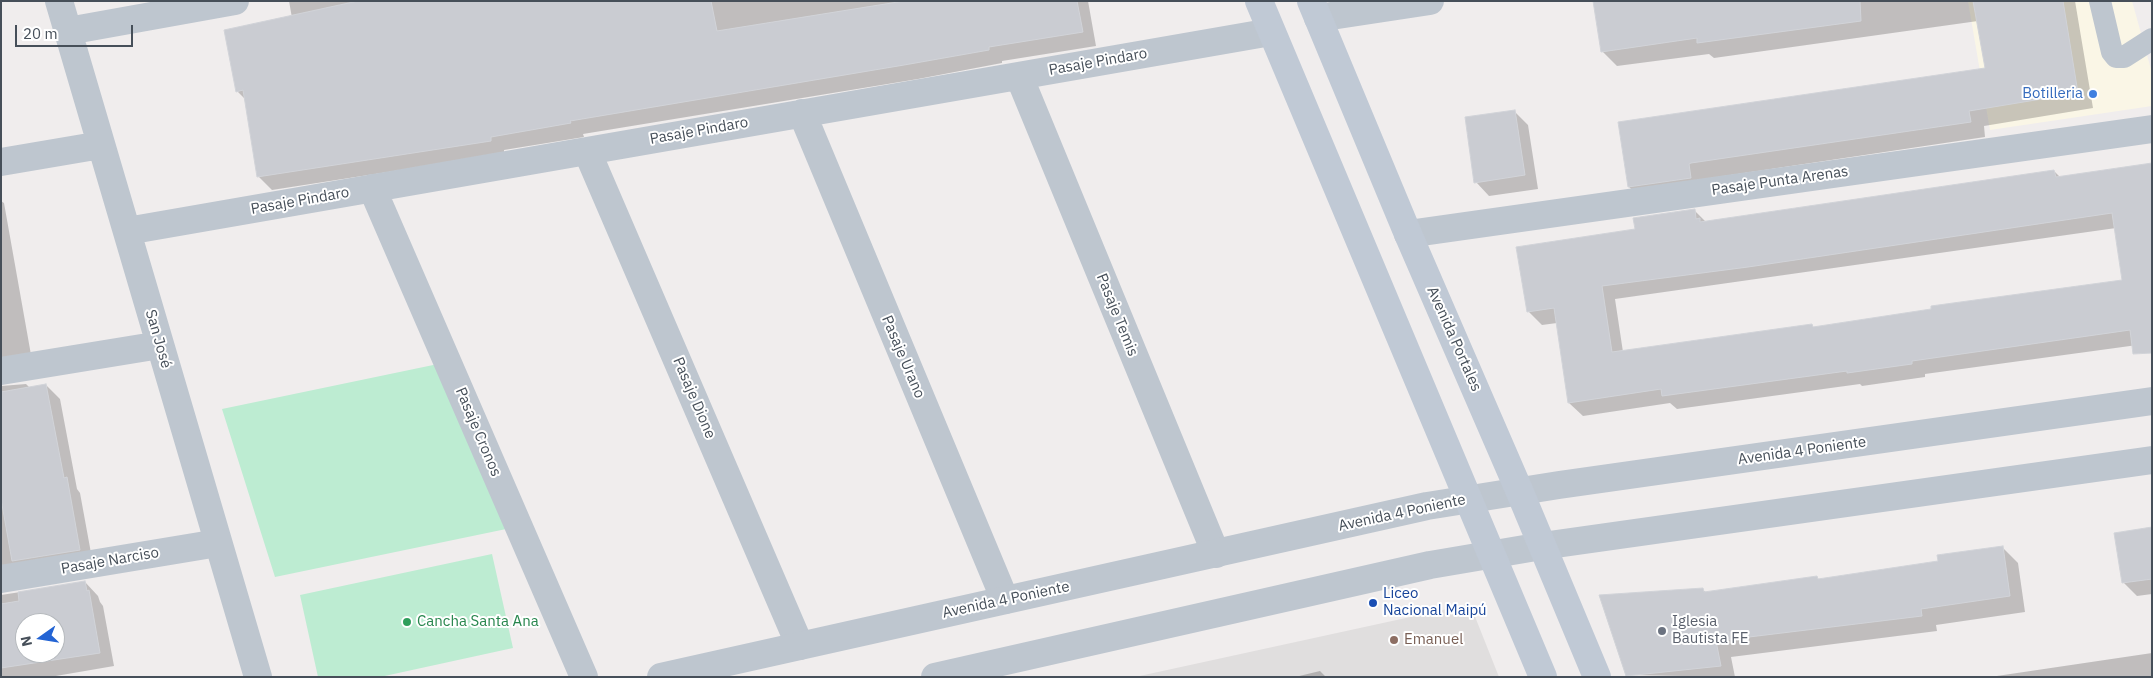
<!DOCTYPE html>
<html>
<head>
<meta charset="utf-8">
<style>
  body { margin:0 }
  #map { position:relative; width:2153px; height:678px; overflow:hidden; background:#f0eded; font-family:"IBM Plex Sans",sans-serif }
  canvas { display:block }
  .frame { position:absolute; inset:0; border:2px solid #464f59; pointer-events:none }
  .north { position:absolute; left:15px; top:613px; width:50px; height:50px; box-sizing:border-box; background:#fff; border:1px solid #b5b9bd; border-radius:50%; rotate:257deg; font-size:14px; font-weight:700; line-height:20px; text-align:center; color:#464f59 }
  .north::after { content:''; display:block; margin:auto; width:18px; height:22px; background:#2364d4; clip-path:polygon(50% 0,100% 100%,50% 72%,0 100%) }
  .scale { position:absolute; left:15px; top:25px; width:118px; height:22px; box-sizing:border-box; border:2px solid #464f59; border-top:0; padding-left:6px; font-size:15px; line-height:18px; white-space:nowrap; color:#464f59; -webkit-text-stroke:4px #fff; paint-order:stroke }
</style>
</head>
<body>
<div id="map">
<canvas width="2153" height="678"></canvas>
<div class="frame"></div>
<div class="north">N</div>
<div class="scale">20 m</div>
</div>
<script>
const c = document.querySelector('canvas').getContext('2d');
c.lineJoin = 'round';
function fill(path, color) { c.fillStyle = color; c.fill(path, 'evenodd'); }
const poly = rows => new Path2D(rows.map(r => 'M' + r).join(''));
function strokePath(path, color, width, dash) { c.strokeStyle = color; c.lineWidth = width; c.lineCap = dash ? 'butt' : 'round'; c.setLineDash(dash || []); c.stroke(path); }
function label(font, color, halo, rows, align = 'center') {
  c.font = font + ' "IBM Plex Sans",sans-serif'; c.lineWidth = 4; c.setLineDash([]); c.textBaseline = 'middle'; c.strokeStyle = halo; c.fillStyle = color; for (const [text, x, y, turn = 0] of rows) {
    c.save(); c.translate(x, y); c.rotate((+turn || 0) * Math.PI / 180); c.textAlign = isNaN(turn) ? turn : align; if (halo) c.strokeText(text, 0, 0); c.fillText(text, 0, 0); c.restore();
  }
}
const commercial = poly([
  [1968,1,2132,1,2152,73,2152,106,1990,130]
]);
const education = poly([
  [1470,604,1499,677,1135,677]
]);
const green = poly([
  [438,364,511,528,275,577,222,409],
  [492,554,513,648,380,677,318,677,300,595]
]);
const shadow = poly([
  [289,1,1088,1,1096,46,1002,61,1002,63,918,79,583,134,584,137,504,150,504,154,272,190,258,176,245,99,237,91,292,18],
  [1605,1,2075,1,2093,108,1984,126,1985,137,1704,179,1645,202,1629,187,1620,124,1986,69,1978,21,1714,58,1709,54,1617,66,1602,51],
  [1514,111,1528,125,1538,189,1489,196,1476,182],
  [2152,164,2152,343,1925,374,1925,377,1862,386,1860,384,1677,409,1670,403,1583,416,1569,403,1557,323,1542,325,1528,311,1636,230,1695,211,1706,222,2054,171,2061,178],
  [2116,228,2124,281,1814,328,1812,326,1623,352,1615,299],
  [1,201,4,203,33,366,1,378],
  [26,384,30,388,46,385,60,399,77,489,80,493,93,564,1,586,1,386],
  [2152,528,2152,594,2137,596,2123,582],
  [2002,547,2018,563,2025,612,1936,625,1937,631,1731,657,1735,677,1627,675,1703,590,1707,593,1817,577,1819,580,1939,562],
  [85,582,98,596,100,602,103,606,114,666,50,677,1,677,1,595],
  [25,623,55,623,55,653,25,653],
  [2152,653,2152,677,1990,677],
  [1320,671,1326,677,1295,677]
]);
const building = poly([
  [358,1,711,1,717,31,904,1,1077,1,1083,32,989,47,989,50,904,65,570,121,571,123,491,137,491,141,257,177,243,90,236,92,224,30,358,1],
  [1593,1,1860,1,1861,21,1697,43,1697,38,1601,52,1593,1],
  [1973,1,2063,1,2078,93,1969,111,1971,122,1691,163,1689,164,1691,178,1628,187,1618,122,1985,68,1973,1],
  [1515,110,1525,175,1474,183,1465,117,1515,110],
  [2152,163,2152,353,2133,354,2130,330,1912,361,1912,364,1847,373,1847,371,1662,396,1661,389,1568,403,1554,308,1527,312,1516,247,1635,229,1633,218,1695,209,1696,219,1700,218,1700,222,2054,170,2056,177,2152,163],
  [2112,213,2122,280,1931,306,1931,309,1813,327,1812,324,1612,352,1602,286,1748,267,2112,213],
  [46,384,64,478,67,477,80,550,12,561,1,499,1,392,46,384],
  [2152,527,2152,579,2122,583,2114,533,2152,527],
  [2003,546,2010,596,1921,609,1922,616,1716,641,1721,666,1626,676,1599,595,1703,588,1704,592,1817,576,1818,579,1938,561,1937,555,2003,546],
  [85,581,87,591,89,590,100,653,1,668,1,604,19,601,18,592,85,581],
  [25,623,55,623,55,653,25,653,25,623]
]);
const service = poly([
  [2100,1,2112,52,2116,57,2124,57,2152,39]
]);
const minor = poly([
  [59,1,258,677],
  [1318,18,1430,1],
  [68,31,235,1],
  [1019,76,1216,554],
  [802,113,1005,600],
  [587,151,800,646],
  [1,162,101,145],
  [372,188,584,677],
  [127,231,1271,32],
  [1408,234,2152,129],
  [1,371,160,345],
  [1,579,218,543]
]);
const tertiary = poly([
  [661,677,1427,506,1559,485,2152,401],
  [935,677,1430,565,1542,546,2152,460]
]);
const secondary = poly([
  [1259,1,1543,677],
  [1311,1,1408,234,1519,490,1597,677]
]);
const markers = [
  [2093,94,5,"#3f7fe0"],
  [1373,603,5,"#1a4fb4"],
  [407,622,5,"#2e9e5b"],
  [1662,631,5,"#6b7280"],
  [1394,640,5,"#8d6e63"]
];
const streetNames = [
  ["Pasaje Pindaro",1098,62,-10],
  ["Pasaje Pindaro",699,131,-10],
  ["Pasaje Punta Arenas",1780,181,-8],
  ["Pasaje Pindaro",300,201,-10],
  ["Pasaje Temis",1117,315,68],
  ["San José",158,339,74],
  ["Avenida Portales",1454,339,66],
  ["Pasaje Urano",903,357,67],
  ["Pasaje Dione",694,398,67],
  ["Pasaje Cronos",478,432,67],
  ["Avenida 4 Poniente",1802,451,-8],
  ["Avenida 4 Poniente",1402,513,-12],
  ["Pasaje Narciso",110,561,-10],
  ["Avenida 4 Poniente",1006,600,-12]
];
const shopNames = [
  ["Botilleria",2083,94]
];
const transitNames = [
  ["Liceo",1383,594],
  ["Nacional Maipú",1383,611]
];
const leisureNames = [
  ["Cancha Santa Ana",417,622]
];
const worshipNames = [
  ["Iglesia",1672,622],
  ["Bautista FE",1672,639]
];
const educationNames = [
  ["Emanuel",1404,640]
];
fill(commercial, '#faf6e6');
fill(education, '#e0dede');
fill(green, '#bdecd2');
fill(shadow, '#0003');
fill(building, '#caccd2');
strokePath(building, '#d1d3d8', 1);
strokePath(service, '#bec6cf', 22);
strokePath(minor, '#bec6cf', 28);
strokePath(tertiary, '#bec6cf', 28);
strokePath(secondary, '#c0c9d5', 28);
for (const [x, y, r, color] of markers) { const dot = new Path2D(); dot.arc(x, y, r, 0, 2 * Math.PI); c.fillStyle = color; c.fill(dot); strokePath(dot, '#fff', 2); }
label('15px', '#464f59', '#fff', streetNames);
label('15px', '#366cbe', '#fff', shopNames, 'right');
label('15px', '#164399', '#fff', transitNames, 'left');
label('15px', '#27864d', '#fff', leisureNames, 'left');
label('15px', '#5b616d', '#fff', worshipNames, 'left');
label('15px', '#785e54', '#fff', educationNames, 'left');
</script>
</body>
</html>
